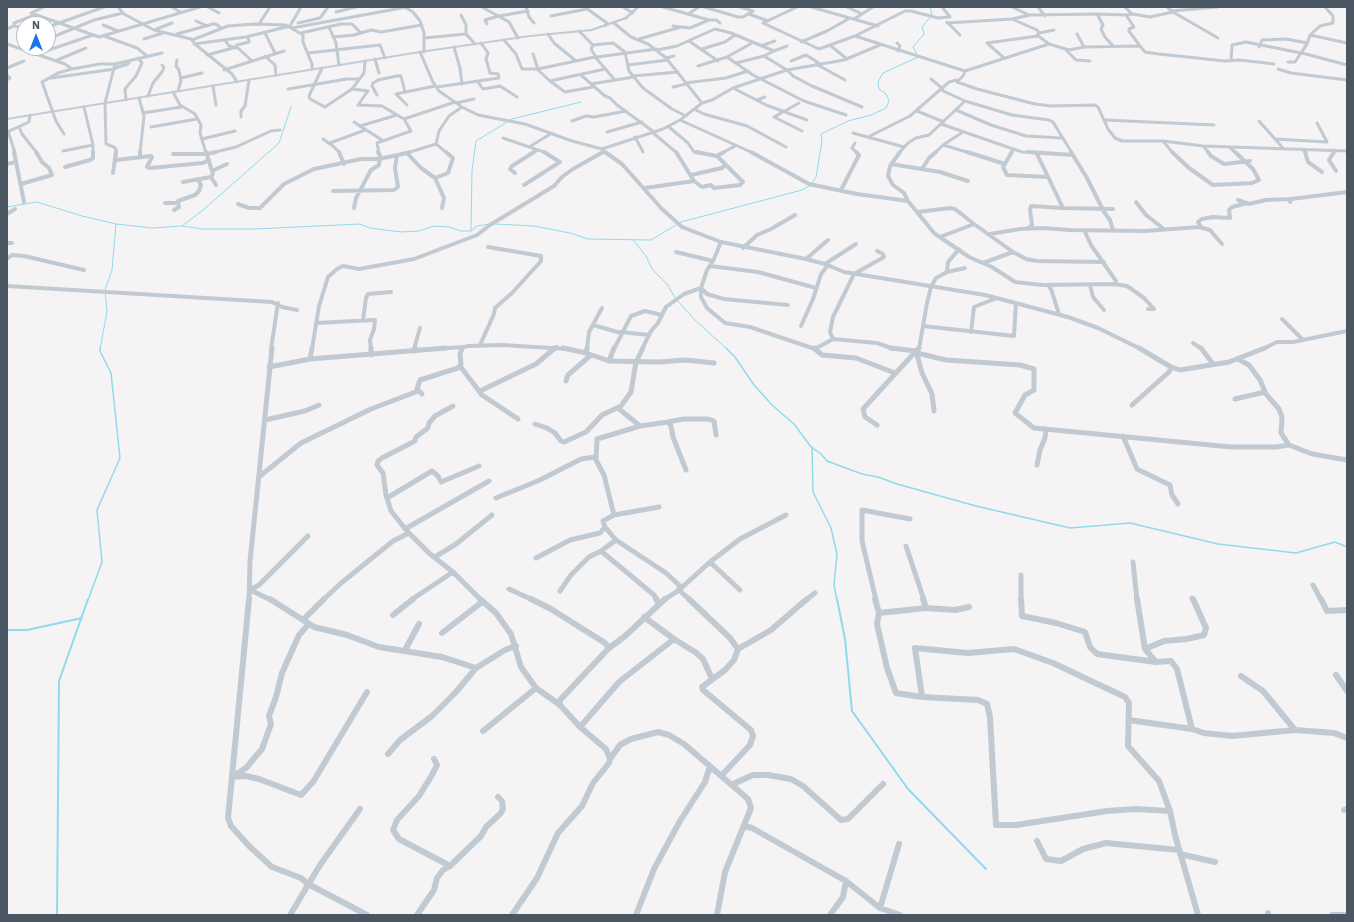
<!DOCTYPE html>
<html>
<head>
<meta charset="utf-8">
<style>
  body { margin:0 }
  #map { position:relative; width:1354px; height:922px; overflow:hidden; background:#f5f3f3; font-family:"IBM Plex Sans",sans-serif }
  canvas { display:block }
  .frame { position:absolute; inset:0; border:8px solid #4a5661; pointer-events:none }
  .north { position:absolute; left:16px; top:16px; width:40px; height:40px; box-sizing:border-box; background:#fff; border:1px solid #b7bbc0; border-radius:50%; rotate:0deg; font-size:11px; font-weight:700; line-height:16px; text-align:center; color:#4a5661 }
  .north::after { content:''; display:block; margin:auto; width:14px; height:18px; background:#1a73e8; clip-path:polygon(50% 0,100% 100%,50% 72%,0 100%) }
</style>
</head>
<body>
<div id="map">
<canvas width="1354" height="922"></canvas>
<div class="frame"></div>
<div class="north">N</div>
</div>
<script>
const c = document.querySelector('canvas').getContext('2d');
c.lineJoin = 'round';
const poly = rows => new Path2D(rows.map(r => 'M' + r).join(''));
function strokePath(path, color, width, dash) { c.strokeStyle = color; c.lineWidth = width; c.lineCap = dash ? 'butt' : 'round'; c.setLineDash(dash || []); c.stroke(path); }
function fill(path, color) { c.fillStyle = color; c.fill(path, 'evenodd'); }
const streamFar2 = poly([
  [917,54,913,47,924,34,922,27,932,15,930,7],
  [7,207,37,202,82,216,116,224,152,228,182,226,202,229,254,229,360,224,370,228,401,232,419,231,434,226,449,227,461,231,471,231,477,226,490,224],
  [494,224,534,226,570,233,588,239,651,240,681,222,802,190,811,185,816,177,822,141,821,134,848,121,871,115,886,108,889,101,886,94,879,89,878,82,883,73,918,57],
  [182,226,202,211,279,143,291,107],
  [471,231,472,171,476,141,512,119,581,102],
  [633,240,646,256,652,269,667,284,676,299,695,320,727,349],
  [100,349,107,312,105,290,112,270,116,224]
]);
const streamFar1 = poly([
  [726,348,735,357,754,385,772,405,794,424,811,447,821,454,827,461,862,474,878,477,897,484,976,506,1070,528,1130,523,1218,544,1296,553,1335,542,1347,547],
  [812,447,813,492,831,528,837,554,834,585,837,600],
  [88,600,102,562,97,510,120,458,111,373,100,351,100,348]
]);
const stream = poly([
  [837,599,845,639,852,711,908,789,986,869],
  [7,630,27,630,82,618],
  [57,915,59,681,88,599]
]);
const streetFar3 = poly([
  [44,7,31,13,99,37,200,7],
  [118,7,124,14,154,30,191,39,196,45,232,74,237,82],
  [172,7,180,12],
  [208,7,219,13],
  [482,7,509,22,518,38],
  [526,7,529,17,534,23],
  [623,7,633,13],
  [663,7,709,20,716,20,720,23],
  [704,7,738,17,743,17,753,11],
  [740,7,753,11],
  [811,7,878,26],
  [847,7,862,14],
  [1012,7,1029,15],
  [1038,7,1045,16],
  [1125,7,1132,14],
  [1167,7,1173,12,1150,17,1133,14,1126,15,1134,27,1129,29,1129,31,1140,46,1084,47,1069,50,1049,44,965,71,963,76,957,82,977,89,1035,104,1051,106,1095,105,1098,107,1108,129,1115,138,1122,141,1163,141,1203,146,1347,151],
  [406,8,413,12,420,21,424,33,424,52],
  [586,8,607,23,605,26],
  [1171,11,1218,7],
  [336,12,356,7],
  [1173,12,1218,38],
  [688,14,699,7],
  [749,14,768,21],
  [461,15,466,25,466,34,475,44],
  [499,16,528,11],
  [551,16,587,9],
  [854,19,873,7],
  [1012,19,1037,30,1039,33,1037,35,1049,44],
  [196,21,205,25],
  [947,22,960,35],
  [298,23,320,18,328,7],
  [614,23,631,37,648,44,666,58,702,103],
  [763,23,819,49,855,36,905,11,911,11,938,18,950,17,942,7],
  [763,23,797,7],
  [947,23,1012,19,1030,15,1097,14],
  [38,24,50,20],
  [259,24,270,7],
  [487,24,485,20,499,16],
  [103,25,118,31],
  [14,26,24,28],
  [673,26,690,28,709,20],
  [48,27,104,7],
  [329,27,336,43,339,65],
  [292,28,407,7],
  [7,29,14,26,14,23,35,15],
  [154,30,172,23],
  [579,31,593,45],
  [265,33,275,53],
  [301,33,341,24,352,24,361,33],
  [1039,33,1054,30],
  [177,34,213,24,216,24,221,28],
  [548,34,554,43,576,61],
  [1077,34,1084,47],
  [1310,35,1347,43],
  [104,36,137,48,147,56],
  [855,36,965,71],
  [333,37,354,35,371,30,381,32,422,25],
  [19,38,24,36],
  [424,38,466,34],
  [48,39,94,20,123,13],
  [144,39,163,33],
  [639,39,681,27],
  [192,40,228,26,255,24,286,25,303,35,303,42,312,64,312,69],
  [225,40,229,46,238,48,252,61],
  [504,40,516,54,522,69,537,69,550,81,605,69],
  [689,41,718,61],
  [801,42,827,31,850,18],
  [897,43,900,46,898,51],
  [987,43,1038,36],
  [987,43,1003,57],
  [7,44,65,64,72,69],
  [194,44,246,37,290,26,301,7],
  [593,45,613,43,625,52,629,71,643,88,672,109,686,116],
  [593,45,591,49,596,57],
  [761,46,775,41],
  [831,46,847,59],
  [1140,46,1145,52,1159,54,1225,61,1240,60,1274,64],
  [454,47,460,68,462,84],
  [1114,47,1105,37,1101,29,1103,25,1097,14,1126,15],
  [1259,47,1262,40,1286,39,1307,43],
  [235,48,237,45,249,42,248,37],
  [702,49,725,42,735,35],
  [657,50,677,46,715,29,731,33,774,51,764,56,787,70,844,60,880,45],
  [1066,50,1076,60,1090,61],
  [774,51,787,46],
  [420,52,433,82,439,91,462,107,478,115,525,124,572,141,602,149,606,153],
  [308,53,380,45,385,58],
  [37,54,93,35],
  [533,54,538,69,590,58,656,49],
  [207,55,233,48],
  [265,56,275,65,276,75],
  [595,57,615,80],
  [727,57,753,75,804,101,846,115],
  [666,58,674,56],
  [375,59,379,73],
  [177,60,176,66,179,70,181,81,178,91],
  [55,61,86,48],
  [791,61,806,55,819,63],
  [1231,61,1232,45,1246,42,1306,54,1347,65],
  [1288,62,1295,62,1307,44,1310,35,1320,26,1333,23,1333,16,1325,7],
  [736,63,764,56],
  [115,64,105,103,106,144,114,147,116,149,116,153],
  [816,64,845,80],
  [628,65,668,60],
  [698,66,727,57,752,43],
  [7,68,24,61],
  [115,68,128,64,130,61],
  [322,68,309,96,310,99,325,107,352,89,364,73,365,61],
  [1278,69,1291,73,1347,80],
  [224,70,284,51],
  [7,75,10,78,7,80],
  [581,75,605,96,610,98,617,105,654,132],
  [633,76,678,72],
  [51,78,115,69],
  [181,78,202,73],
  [931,79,943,89],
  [550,81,565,92,593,87],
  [478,82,483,89,500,86,517,97],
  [685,83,726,78,748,71],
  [591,84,634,77],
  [213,86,216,105],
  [437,87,499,78,498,74,490,73,486,59,488,53,481,43],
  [673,87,686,84],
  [733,88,766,105,807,120],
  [288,89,347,79,359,79],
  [352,89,368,91,358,105,382,106,404,119,411,131,377,143,379,153],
  [941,90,965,101,1012,115,1049,120,1053,122,1072,153],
  [173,92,180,105,195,114,201,125,200,133,206,153],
  [377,95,372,86,373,83,378,80,397,76,401,76,405,92],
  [148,96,153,83,162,72,164,67,162,65],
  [139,98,144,116,140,153],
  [126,100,125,89,136,76,142,63,138,58],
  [757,100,765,97],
  [456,103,474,99],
  [799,103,774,117,802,131],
  [407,105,396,94,435,86],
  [84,107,93,145,93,153],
  [694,109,704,114,747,126,786,147],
  [956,110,991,125,1026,136,1062,138],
  [917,111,944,122],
  [143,113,181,107],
  [241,117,241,111,245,106,249,80],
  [404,119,455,102],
  [680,120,753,153],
  [1105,120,1214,125],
  [572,121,586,116,594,117,626,111],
  [1259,121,1275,139],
  [354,122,360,126],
  [941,124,1022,152,1045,153],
  [19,127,22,134,37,153],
  [151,127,197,119],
  [669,127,688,143,694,152,702,153],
  [8,131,15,153],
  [7,132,29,122,30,115],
  [607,132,642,122],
  [652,132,677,153],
  [853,133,904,147],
  [64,134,56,121,42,82,58,73,72,69,100,64,115,64,162,53],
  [635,137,643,152],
  [868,137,910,116,949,82,956,80],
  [503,138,547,153],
  [202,139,235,131],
  [323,139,330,144],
  [382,140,360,126,397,115],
  [1163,141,1173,153],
  [855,143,852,148,857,153],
  [943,145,970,153],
  [1203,146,1209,153],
  [529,147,552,133],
  [1229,147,1236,153],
  [1283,148,1275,139,1327,142,1317,123],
  [602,149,663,129,680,120,702,103,712,100,733,88,787,70,793,76,812,86,862,107],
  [1302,149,1306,153],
  [63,151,93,145],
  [211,153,236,147,271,131,280,130],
  [340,153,330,143,365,130],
  [405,153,407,153],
  [407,153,436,144],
  [447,153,436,144,439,131,449,116,462,107],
  [533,153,538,150],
  [602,153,604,152],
  [722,153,735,146],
  [899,153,908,143,916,138,929,135,965,101],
  [935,153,943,145,963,132],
  [1011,153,1013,149],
  [1334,153,1335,150]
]);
const streetFar2 = poly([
  [14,152,24,202],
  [339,152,344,164],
  [409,152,407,153,421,168,435,178,444,198,442,208],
  [605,152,622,164,662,209,682,227,721,242,806,259,825,264,844,272,985,295,1068,317,1098,328,1141,349],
  [676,152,694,181,702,187,711,185,714,188,740,185,743,182,717,156,724,152],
  [696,152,717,156],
  [751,152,809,184,857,194,908,201],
  [900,152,890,166,888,176,893,185,904,193,908,201,934,233,969,257,992,267,1015,282,1042,285,1114,284,1127,286,1144,298,1154,309,1148,309],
  [967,152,1005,164],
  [1012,152,1003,167,1007,175,1048,177],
  [1028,152,1073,155],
  [1071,152,1087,178,1104,212,1110,220,1113,230],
  [1172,152,1189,168,1213,185,1252,183,1259,180,1253,169,1235,152],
  [1208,152,1211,156,1224,164,1250,161],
  [1305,152,1308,162,1322,172],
  [1334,152,1329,160,1336,171],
  [173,154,207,154,216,152],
  [1037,154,1063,208,1113,209],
  [140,157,140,152],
  [116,160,151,156,152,157,147,167,150,168,203,163,209,160],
  [7,164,16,162],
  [891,164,940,172,968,181],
  [65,167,90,160,93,158,93,152],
  [922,169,929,158,936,152],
  [212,171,227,164],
  [113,173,116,152],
  [515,173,510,169,512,166,534,152],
  [691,175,722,168,725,165],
  [211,177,216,185],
  [435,178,448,173,453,158,446,152],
  [183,182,211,177,213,174,206,152],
  [21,184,52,175,49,168,42,162,36,152],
  [524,185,560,162,544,152],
  [645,188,694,181],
  [841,190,859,155,856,152],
  [333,191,394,190,398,187,395,168,397,155],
  [1238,200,1249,204,1266,200,1291,199],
  [1136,202,1146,215,1164,229],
  [1290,202,1291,199,1347,192],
  [165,203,178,203],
  [238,204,249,208,260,208,284,184,314,169,361,159,379,159,407,153],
  [354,208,356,198,371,170,379,165,380,156,378,152],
  [174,210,179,207,178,201,195,195,199,191,201,185,198,179],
  [918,212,950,208,955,209,974,224],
  [7,214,15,209],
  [1201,227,1198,222,1202,219,1213,217,1230,218,1229,210,1232,207,1247,203],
  [1027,229,1032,225,1030,210,1031,206,1063,208],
  [1085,232,1091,245,1116,281,1114,284],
  [990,234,1020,229,1043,228,1069,230,1145,231,1199,227,1210,230,1222,244],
  [940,237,974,224,1013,252,983,263],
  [7,243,12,243],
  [743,248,757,235,771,229,795,215],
  [676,252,713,261],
  [1013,252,1026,259,1037,261,1104,262],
  [7,259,12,255,24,256,84,270],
  [806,259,828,240],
  [825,264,856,244],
  [710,266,758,272,816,288],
  [947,272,948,262,959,249],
  [1048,285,1051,289,1059,314],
  [1090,285,1093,297,1104,310],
  [7,286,272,302,282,307,297,310],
  [701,288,701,297,707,308,725,323,750,327,815,349,833,339,877,343,894,349],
  [701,288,707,294,724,299,788,305],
  [1282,319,1302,339],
  [363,320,366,298,368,294,391,292],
  [316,323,375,320,374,329,370,340,371,349],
  [593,325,621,333],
  [801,326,813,299,821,274,828,265],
  [923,326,1014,336,1016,303],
  [621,332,649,335],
  [971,332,974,307,997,298],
  [833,339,830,332,833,317,854,274,884,257,883,254,877,251],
  [1193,343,1202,349],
  [480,345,494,314,495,308,512,293,541,261,541,256,488,247],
  [271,349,278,303],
  [312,349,319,306,328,277,337,269,343,266,359,269,414,259,477,235,490,225,554,186,562,177,573,169,603,152],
  [414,349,420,328],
  [434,349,463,347],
  [462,349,463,347,469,346,502,345,568,349],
  [554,349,557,347],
  [587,349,589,332,602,308],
  [614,349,631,316,645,311,662,315],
  [642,349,651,331,658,323,666,307,684,294,701,288,707,270,713,261,721,242],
  [919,349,927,303,931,287,936,278,947,272,965,268],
  [1263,349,1277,342,1293,342,1347,331]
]);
const streetFar1 = poly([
  [371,348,371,355],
  [563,348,586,353,609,361,659,362,685,360,714,363],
  [813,348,816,348],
  [891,348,916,351],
  [919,348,916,351,922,373,932,394,934,411],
  [1139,348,1171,367,1180,370,1229,362,1265,348],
  [1201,348,1213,364],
  [815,349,822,355,856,358,895,373],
  [414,351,415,348],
  [586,353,587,348],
  [917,353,946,360,1020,365,1034,369,1034,390,1025,395,1015,413,1034,428,1231,447,1276,447,1289,445],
  [310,359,312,348],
  [1238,359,1249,365,1260,380,1266,394,1279,409,1282,417,1281,433,1289,445,1312,454,1347,460],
  [609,361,614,348],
  [460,366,482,395,518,419],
  [269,367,310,359,446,348],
  [566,381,568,375,591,355],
  [480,391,536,364,555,348],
  [422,394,417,389,420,380,458,368,461,364,460,354,462,348],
  [1235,399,1265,392],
  [1132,405,1169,372,1171,367],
  [453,406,435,416,429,423,428,428,416,437,415,441,382,458,378,461,377,465,383,473,386,495,391,511,407,531,430,554,453,572],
  [618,408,640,426],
  [265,420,305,411,319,405],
  [668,422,683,419,708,419,714,421,716,435],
  [535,424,547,428,555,433,561,441,564,442,586,432,602,415,621,406,631,392,636,362,643,348],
  [877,425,865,417,863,409,916,351],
  [1123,436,1137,469,1170,485,1172,495,1178,504],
  [1037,465,1040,450,1045,438,1046,429],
  [260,476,301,443,371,409,418,391],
  [387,498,432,471,438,476,441,482,479,466],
  [496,498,540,480,581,459,595,457],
  [614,515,659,507],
  [405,529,489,481],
  [616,540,601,551,654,595,657,600],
  [906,546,924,600],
  [435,557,456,544,492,515],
  [536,558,570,540,600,533,605,527],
  [710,562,740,590],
  [1133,562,1137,600],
  [1021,575,1021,600],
  [1313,585,1321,600],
  [509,589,533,600],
  [560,591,571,575,589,557,601,551],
  [1192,598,1193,600],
  [249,600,250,561,272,348],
  [271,600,250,590,259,585,308,536],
  [323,600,340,584,393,541,409,533],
  [411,600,453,572,481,600],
  [664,600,679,590,679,585,666,573,616,540,605,527,603,521,614,515,604,475,596,460,597,439,640,426,668,422,671,426,673,437,686,470],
  [690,600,679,590,710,562,740,539,786,515],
  [806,600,815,593],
  [876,600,862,541,862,510,910,519]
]);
const street = poly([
  [249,599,228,818,231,826,250,847,272,867,301,878,308,884,367,915],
  [270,599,314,627,347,635,379,647,442,657,476,668],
  [480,599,496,613,511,634,521,667,536,688,560,705],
  [531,599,551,609,605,643,609,648],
  [656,599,659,604],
  [689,599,730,638,738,649],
  [875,599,879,613,877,624,887,668,896,693,922,697,978,700,987,704,990,717,996,825,1016,825,1107,811,1136,809,1170,811,1175,835,1198,915],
  [923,599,926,608],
  [1021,599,1022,616,1056,623,1085,632,1090,647,1097,654,1156,662,1171,661,1177,669,1192,729,1129,720],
  [1137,599,1145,649,1156,662],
  [1321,599,1327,611,1347,610],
  [879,613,926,608,955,610,969,607],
  [393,615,413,599],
  [303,620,324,599],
  [309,624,299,635,282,673,276,697,269,716,271,724,262,749,246,768,232,777,246,776,259,779,301,795,313,782,367,692],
  [442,633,482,602],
  [674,639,695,652,703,659,712,679],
  [1145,649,1164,641,1187,639,1204,635,1206,628,1193,599],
  [405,650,419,624],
  [1336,675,1347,691],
  [1241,676,1263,691,1295,730,1334,733,1347,738],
  [922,697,915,648,968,653,1014,649,1053,663,1125,697,1129,703,1128,746,1159,781,1170,811],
  [580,727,619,682,674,639,644,617],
  [1192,729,1204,733,1232,736,1295,730],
  [483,731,536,688],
  [388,754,400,740,432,716,456,692,476,668,505,650,516,646],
  [434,759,437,765,432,775,419,796,397,820,393,830,399,839,450,866],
  [610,759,620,745,631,739,658,732,669,735,684,744,748,799,751,808,725,872,717,915],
  [722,775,750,745,753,736,751,730,703,690,702,687,725,670,734,660,738,649,771,630,807,599],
  [733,784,753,775,768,775,791,779,803,786,841,820,848,819,883,784],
  [1344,810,1347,809],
  [744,826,752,828,846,881,880,908,900,915],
  [1037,841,1046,859,1061,861,1083,849,1106,843,1179,850],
  [1180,854,1215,862],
  [880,908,899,844],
  [1268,913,1268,915],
  [290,915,320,865,360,809],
  [417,915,434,890,437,878,443,870,450,866,481,836,486,827,500,814,503,809,502,801,498,797],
  [512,915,537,878,558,833,582,806,593,783,609,763,610,759,606,749,580,727,560,705,560,700,609,648,624,637,665,599],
  [636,915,654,869,680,821,705,782,710,766],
  [830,915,843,897,846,881],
  [1332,915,1346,915]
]);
const secondary = poly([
  [636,7,640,7,627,19,592,31,530,37,420,53,7,120,7,118,420,51,530,35,591,29,625,17,636,7]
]);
strokePath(streamFar2, '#90daee', 1);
strokePath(streamFar1, '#90daee', 1.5);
strokePath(stream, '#90daee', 2);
strokePath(streetFar3, '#c1cad2', 3);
strokePath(streetFar2, '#c1cad2', 4);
strokePath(streetFar1, '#c1cad2', 5);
strokePath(street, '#c1cad2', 6);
fill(secondary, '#c1cbd6');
</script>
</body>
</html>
